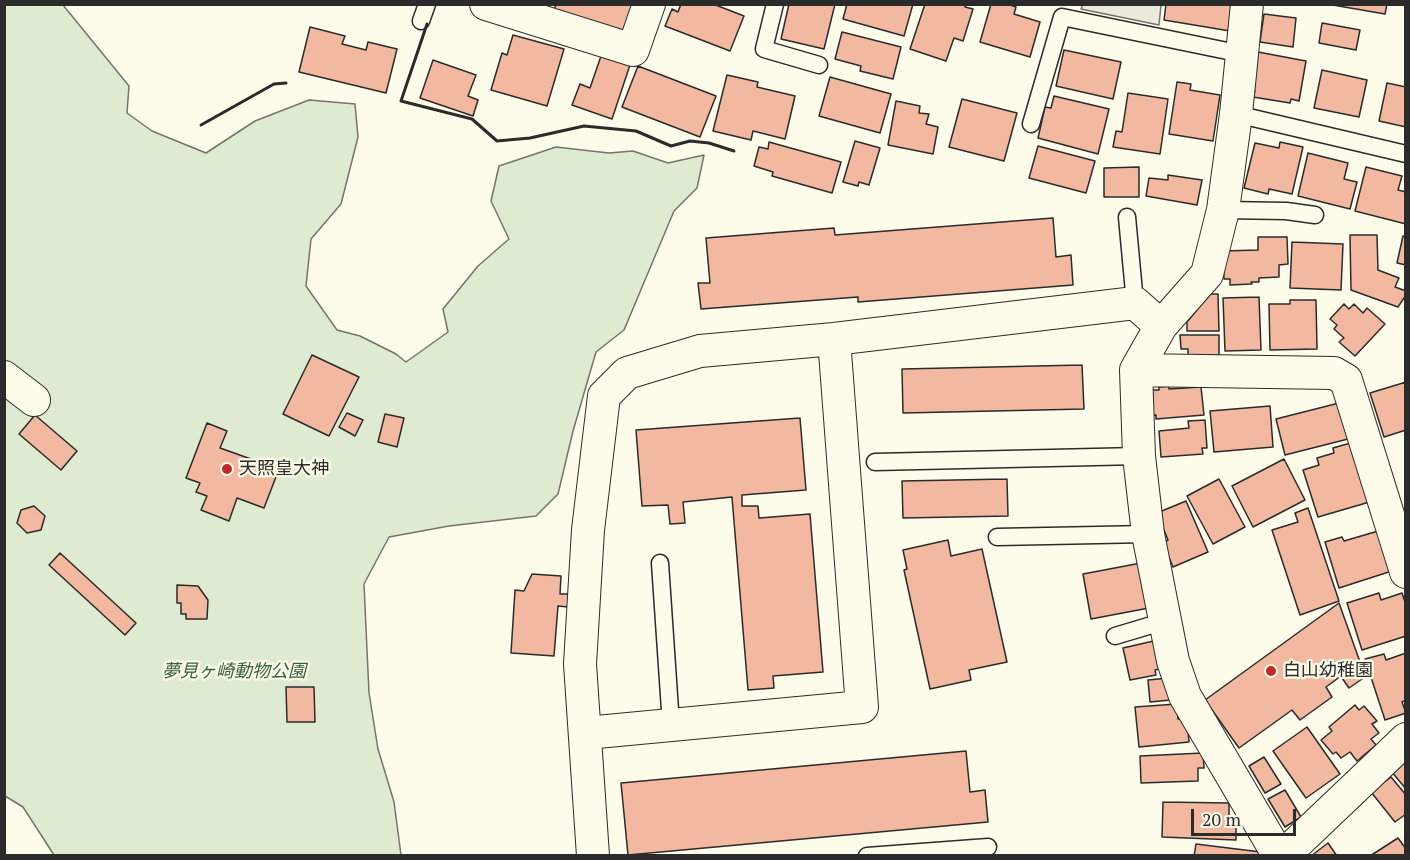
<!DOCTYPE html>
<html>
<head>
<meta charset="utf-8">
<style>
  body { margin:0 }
  #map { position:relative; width:1410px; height:860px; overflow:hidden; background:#fdfbea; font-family:"PT Serif",serif }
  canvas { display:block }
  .frame { position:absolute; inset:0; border:6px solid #2b2b2b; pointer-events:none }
  .scale { position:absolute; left:1191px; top:809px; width:105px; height:27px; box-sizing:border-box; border:3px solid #2b2b2b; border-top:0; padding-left:8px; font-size:18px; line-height:21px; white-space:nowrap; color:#2b2b2b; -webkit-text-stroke:4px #fdfbea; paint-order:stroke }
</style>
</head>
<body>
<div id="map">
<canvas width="1410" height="860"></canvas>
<div class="frame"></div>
<div class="scale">20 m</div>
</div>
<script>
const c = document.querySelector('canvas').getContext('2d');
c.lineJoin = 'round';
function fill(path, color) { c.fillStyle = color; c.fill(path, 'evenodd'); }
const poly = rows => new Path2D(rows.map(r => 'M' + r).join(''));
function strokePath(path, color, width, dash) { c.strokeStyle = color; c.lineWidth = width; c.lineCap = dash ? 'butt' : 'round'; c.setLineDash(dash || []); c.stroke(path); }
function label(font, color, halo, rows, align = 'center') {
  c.font = font + ' "PT Serif","Noto Sans JP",serif'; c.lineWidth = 4.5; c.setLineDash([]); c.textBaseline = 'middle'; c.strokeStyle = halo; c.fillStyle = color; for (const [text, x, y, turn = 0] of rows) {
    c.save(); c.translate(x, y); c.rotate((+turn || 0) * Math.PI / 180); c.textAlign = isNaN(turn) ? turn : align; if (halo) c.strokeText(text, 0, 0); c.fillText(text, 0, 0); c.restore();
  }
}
const green = poly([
  [5,5,63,5,129,86,127,113,152,131,206,153,255,121,309,100,355,104,358,137,341,204,311,239,306,286,337,330,360,336,396,354,406,362,448,332,443,309,478,266,509,239,491,201,499,166,556,147,609,153,633,151,668,163,704,155,697,188,674,211,624,330,596,352,573,431,558,494,536,516,449,526,389,537,364,584,369,693,378,749,394,802,401,855,54,855,23,807,5,796,5,5]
]);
const parking = poly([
  [1083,4,1161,5,1159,25,1081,9,1083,4]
]);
const building = poly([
  [556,4,634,5,624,36,553,14,556,4],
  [681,4,713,4,744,16,730,51,665,26,672,9,678,12,681,4],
  [789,4,835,4,824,49,781,39,789,4],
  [847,4,913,4,904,36,843,19,847,4],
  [925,4,966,4,965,7,973,9,963,41,954,38,946,61,910,49,925,4],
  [991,4,1007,4,1016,7,1014,14,1040,22,1030,57,980,42,991,4],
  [1166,4,1234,4,1230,31,1164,20,1166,4],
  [1327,4,1387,4,1385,14,1327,4],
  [1264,14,1296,18,1293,47,1260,42,1264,14],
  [1322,23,1360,30,1356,50,1319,43,1322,23],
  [310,27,345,36,342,44,366,50,368,42,397,49,386,93,299,72,310,27],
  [842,32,901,47,893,79,860,71,861,66,835,59,842,32],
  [513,35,564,49,547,106,491,90,502,53,507,55,513,35],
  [1064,50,1121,62,1113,99,1056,86,1064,50],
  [1258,52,1306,61,1299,101,1291,99,1290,103,1253,97,1255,91,1251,90,1258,52],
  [601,56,630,65,612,119,572,105,580,84,590,88,601,56],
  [433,60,476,75,468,96,478,100,473,116,420,98,433,60],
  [638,66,716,96,700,137,622,107,638,66],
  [1322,70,1367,80,1359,117,1314,108,1322,70],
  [727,75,758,82,757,87,795,96,785,139,753,131,751,140,713,131,727,75],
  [830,77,891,94,880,133,819,116,830,77],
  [1177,82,1191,84,1190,90,1220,95,1213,141,1169,134,1177,82],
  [1387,83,1406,87,1406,127,1379,121,1387,83],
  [1128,93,1168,99,1160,154,1113,147,1116,131,1122,132,1128,93],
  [1054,96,1109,109,1098,154,1038,138,1045,107,1051,108,1054,96],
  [962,99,1017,113,1004,161,949,147,962,99],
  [896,101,920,106,919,113,929,114,926,124,938,127,933,154,888,145,896,101],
  [855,141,880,148,869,185,859,182,858,186,843,182,855,141],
  [769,142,841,162,832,193,772,176,773,172,754,166,759,147,768,149,769,142],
  [1280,142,1303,147,1292,194,1269,189,1268,194,1244,188,1255,143,1279,148,1280,142],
  [1038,146,1095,161,1086,193,1029,178,1038,146],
  [1308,153,1348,163,1344,179,1357,182,1350,209,1298,196,1308,153],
  [1139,167,1139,197,1104,197,1104,168,1139,167],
  [1366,167,1402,176,1398,190,1406,192,1406,224,1355,211,1366,167],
  [1168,175,1202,180,1197,205,1146,196,1149,178,1168,180,1168,175],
  [1053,218,1056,257,1071,255,1073,285,858,302,858,297,701,309,698,283,710,283,706,238,834,228,835,235,1053,218],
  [1350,235,1377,235,1378,270,1399,278,1395,287,1406,291,1406,295,1398,307,1351,290,1350,235],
  [1403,236,1406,237,1406,265,1397,263,1403,236],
  [1258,237,1287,237,1288,264,1279,265,1279,277,1259,278,1259,282,1251,282,1252,284,1230,285,1230,279,1224,279,1223,251,1258,250,1258,237],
  [1292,242,1343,244,1341,290,1290,288,1292,242],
  [1210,294,1218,294,1219,331,1187,331,1187,322,1210,294],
  [1259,297,1261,350,1225,351,1223,298,1259,297],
  [1290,300,1316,300,1317,349,1270,350,1269,304,1290,304,1290,300],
  [1344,304,1349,309,1354,304,1363,313,1367,308,1385,324,1355,356,1339,342,1344,338,1334,329,1337,325,1330,319,1344,304],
  [1180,335,1219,335,1219,355,1188,356,1188,349,1181,349,1180,335],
  [312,355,359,377,329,436,283,414,312,355],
  [1082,365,1084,409,903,413,902,369,1082,365],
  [1406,382,1406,430,1384,437,1370,393,1406,382],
  [1169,386,1169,389,1201,387,1204,415,1156,419,1156,415,1151,416,1149,390,1159,390,1159,387,1169,386],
  [1343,402,1352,438,1285,455,1276,419,1343,402],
  [1270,406,1273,447,1214,452,1210,411,1270,406],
  [347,413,363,420,355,436,339,427,347,413],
  [385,414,404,418,397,447,378,442,385,414],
  [35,415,77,451,61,470,19,434,35,415],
  [800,418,806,490,742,495,742,506,758,506,759,518,810,514,823,672,773,676,774,688,748,690,732,497,683,502,685,523,670,524,668,505,642,506,636,430,800,418],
  [1205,420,1207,448,1202,448,1203,454,1161,457,1159,431,1189,428,1188,421,1205,420],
  [207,423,227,431,220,448,279,469,264,508,237,498,229,521,201,510,207,496,196,492,200,483,186,478,207,423],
  [1354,442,1373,501,1318,517,1303,470,1319,465,1317,458,1334,453,1333,448,1354,442],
  [1284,459,1305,500,1253,527,1232,486,1284,459],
  [1007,479,1008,516,903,518,902,481,1007,479],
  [1219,479,1245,527,1213,544,1187,496,1219,479],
  [1186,501,1208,552,1173,567,1163,543,1168,540,1157,513,1186,501],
  [34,506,45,516,41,530,27,533,17,523,21,510,34,506],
  [1308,508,1339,601,1300,615,1272,530,1298,522,1295,513,1308,508],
  [1385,529,1398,569,1339,588,1325,542,1342,537,1344,541,1385,529],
  [948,540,951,556,982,549,1007,662,969,670,971,680,930,689,904,570,907,569,903,550,948,540],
  [60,553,136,623,125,635,49,565,60,553],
  [1141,563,1149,608,1091,619,1083,574,1141,563],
  [532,574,561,576,560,594,569,594,568,607,558,606,554,656,511,653,515,590,524,591,532,574],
  [177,585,198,586,208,600,207,619,186,619,186,614,181,614,181,603,177,603,177,585],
  [1379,593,1381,600,1402,593,1406,605,1406,636,1362,650,1347,603,1379,593],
  [1339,603,1360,662,1326,687,1332,697,1300,720,1292,710,1239,748,1205,700,1339,603],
  [1158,640,1164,668,1155,670,1156,675,1130,680,1123,648,1158,640],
  [1406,653,1406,700,1402,702,1406,713,1385,720,1365,659,1384,654,1386,660,1406,653],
  [1357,667,1365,677,1349,688,1342,678,1357,667],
  [1169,678,1171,700,1150,702,1148,680,1169,678],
  [286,687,314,687,315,722,287,722,286,687],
  [1177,704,1178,719,1187,718,1189,742,1139,747,1135,707,1177,704],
  [1355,705,1359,710,1364,706,1377,721,1372,724,1379,733,1371,739,1376,745,1357,761,1350,752,1341,758,1336,752,1333,754,1321,740,1332,731,1329,727,1355,705],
  [1307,727,1340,774,1306,798,1273,751,1307,727],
  [966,751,970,792,985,790,988,822,628,855,621,783,966,751],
  [1203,753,1204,768,1198,768,1198,781,1141,783,1140,756,1203,753],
  [1264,757,1281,784,1265,793,1249,766,1264,757],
  [1406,760,1406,789,1391,771,1406,760],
  [1391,777,1406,795,1406,814,1395,822,1371,792,1391,777],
  [1285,790,1301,817,1285,827,1268,799,1285,790],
  [1163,802,1229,803,1229,817,1236,817,1236,840,1162,837,1163,802],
  [1398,838,1406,849,1406,856,1370,856,1398,838],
  [1328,843,1337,856,1311,856,1328,843],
  [1196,844,1261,852,1260,856,1194,856,1196,844]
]);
const lane = poly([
  [775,4,764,49,819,65],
  [421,21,427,4],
  [1236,114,1406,154],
  [1031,124,1062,17,1242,54],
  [1223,210,1286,211,1315,215],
  [1127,217,1135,303],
  [875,462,1139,456],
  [997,537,1148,534],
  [660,563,671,725],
  [1115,636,1165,621],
  [867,856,988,847]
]);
const street = poly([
  [486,4,633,50,649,4],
  [1247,4,1236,114,1223,210,1207,274,1161,326,1136,370,1139,456,1148,534,1173,661,1185,696,1279,856],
  [1136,370,1334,373,1346,380,1406,572],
  [4,377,34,400],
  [586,733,862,707,834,339],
  [593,856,580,664,588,530,604,396,627,373,700,351,834,339,1135,303,1161,326],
  [1283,856,1406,739]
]);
const wall = poly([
  [427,24,401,101,472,119,497,141,530,138,584,126,636,131,671,146,690,141,709,143,734,151],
  [201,125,274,84,286,83]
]);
const markers = [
  [227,469,6,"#c62828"],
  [1271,671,6,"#c62828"]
];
const poiNames = [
  ["天照皇大神",239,469],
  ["白山幼稚園",1283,671]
];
const parkNames = [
  ["夢見ヶ崎動物公園",234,672]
];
fill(green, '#deebd1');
strokePath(green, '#74746e', 1.5);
fill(parking, '#eceadb');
strokePath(parking, '#74746e', 1.5);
fill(building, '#f2b8a0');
strokePath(building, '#2b2b2b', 1.5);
strokePath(lane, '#2b2b2b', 19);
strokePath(street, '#2b2b2b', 34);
strokePath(lane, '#fdfbea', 16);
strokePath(street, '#fdfbea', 32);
strokePath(wall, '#2b2b2b', 3);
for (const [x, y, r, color] of markers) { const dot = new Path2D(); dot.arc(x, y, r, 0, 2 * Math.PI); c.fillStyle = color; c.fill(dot); strokePath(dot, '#fdfbea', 2); }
label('18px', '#2b2b2b', '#fdfbea', poiNames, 'left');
label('italic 18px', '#34623c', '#fdfbea', parkNames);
</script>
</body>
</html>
